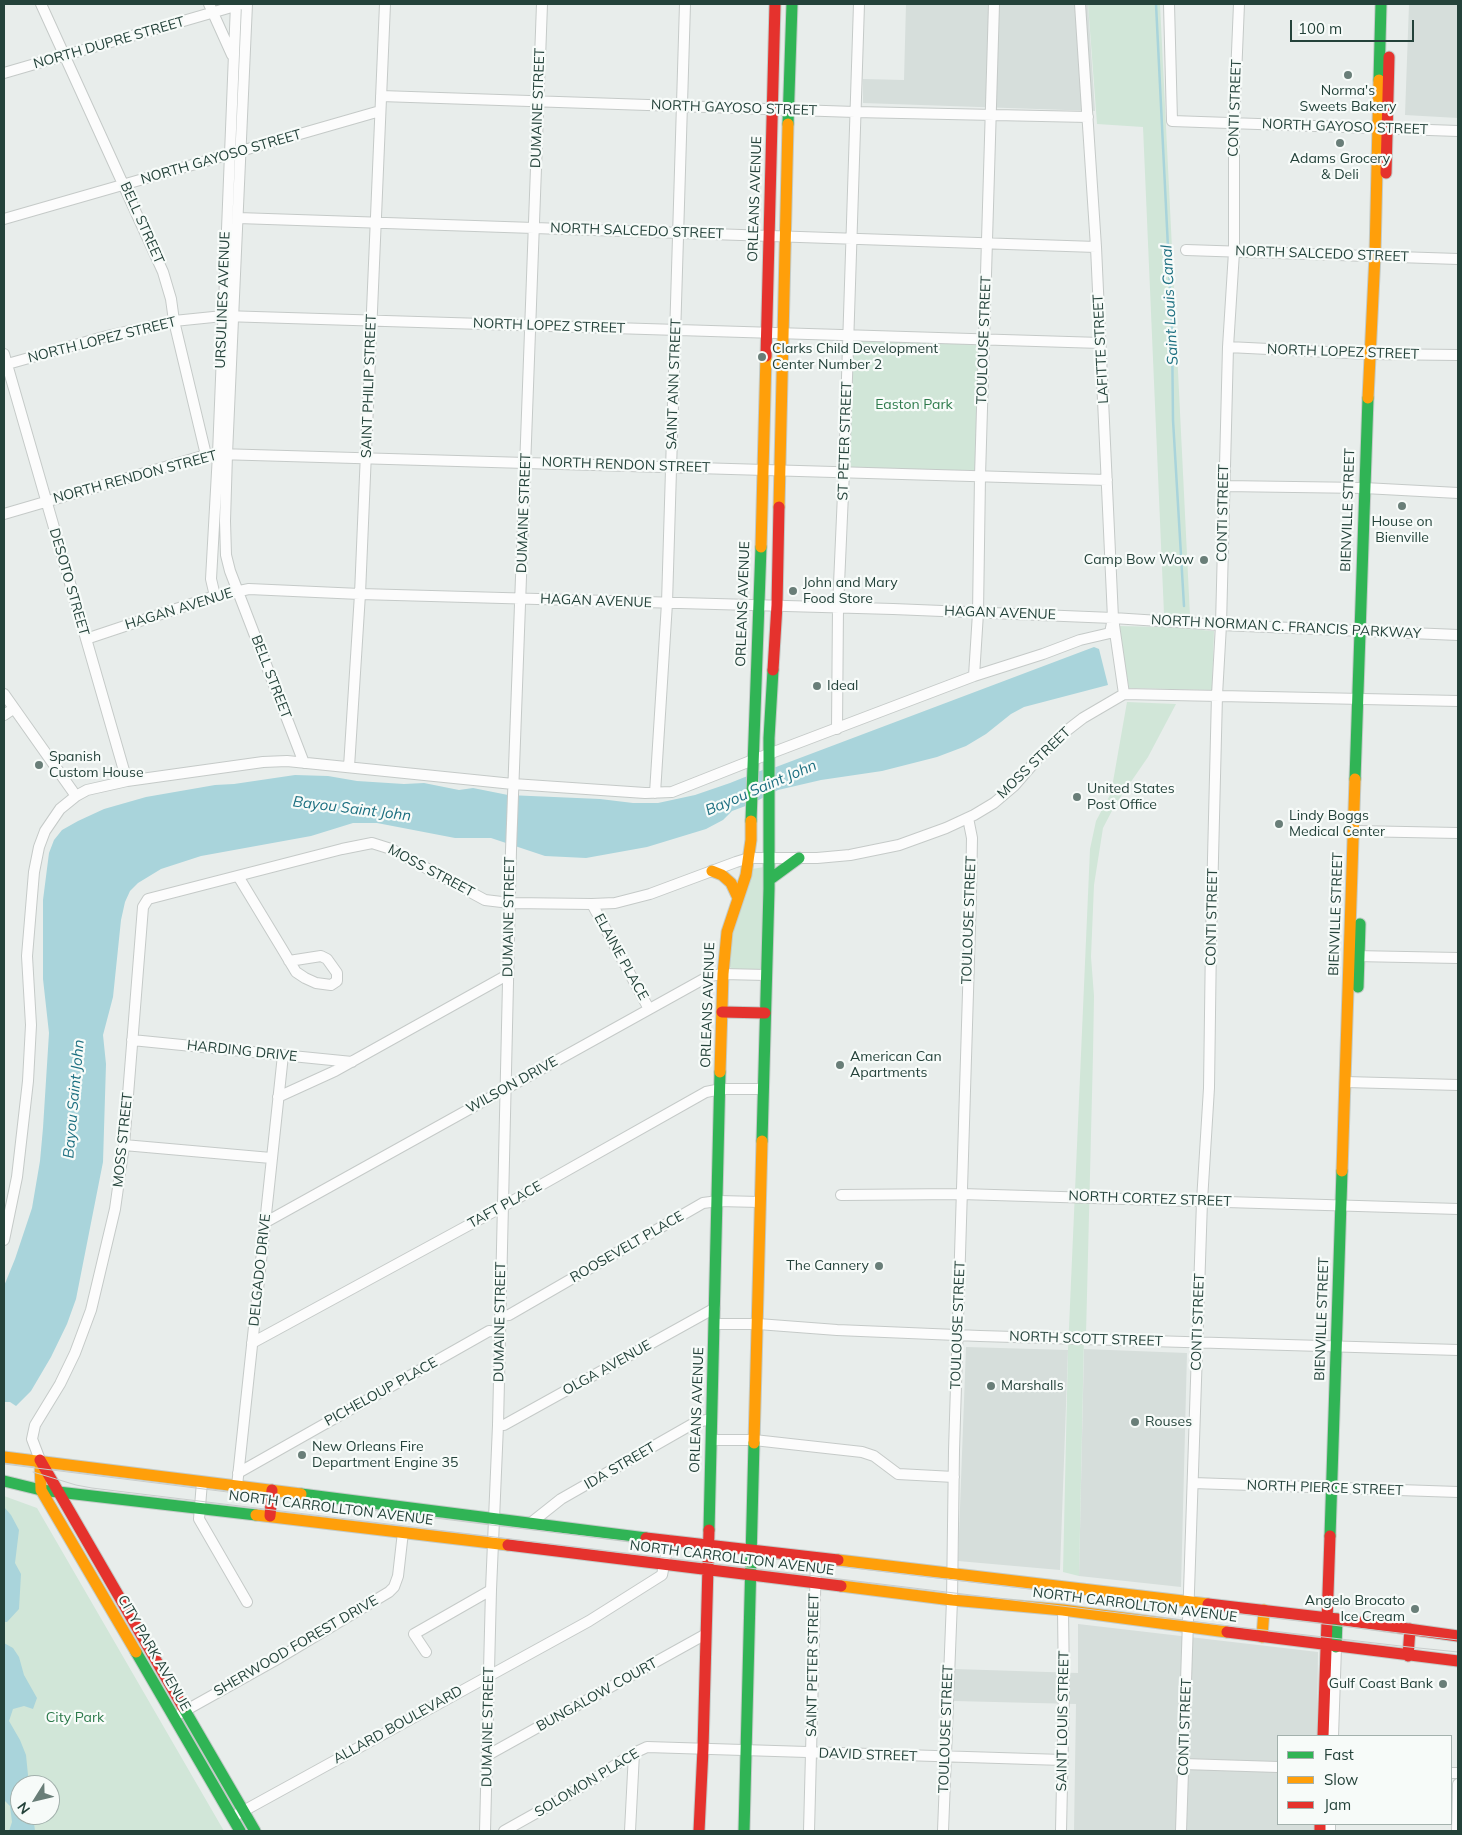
<!DOCTYPE html>
<html>
<head>
<meta charset="utf-8">
<style>
  body { margin:0 }
  #map { position:relative; width:1462px; height:1835px; overflow:hidden; background:#e8edeb; font-family:Mulish,sans-serif }
  canvas { display:block }
  .frame { position:absolute; inset:0; border:5px solid #24423a; pointer-events:none }
  .legend { position:absolute; left:1277px; top:1735px; width:175px; height:90px; box-sizing:border-box; background:#f7fbf9; border:1px solid #a3b1ad; margin:0; padding:6px 9px; list-style:none; font-size:15px; color:#24423a }
  .legend li { display:flex; align-items:center; gap:10px; height:25px }
  .legend b { width:25px; border:1px solid #a3b1ad }
  .north { position:absolute; left:10px; top:1775px; width:50px; height:50px; box-sizing:border-box; background:#f7fbf9; border:1px solid #a3b1ad; border-radius:50%; rotate:234deg; font-size:14px; font-weight:700; line-height:20px; text-align:center; color:#24423a }
  .north::after { content:''; display:block; margin:auto; width:18px; height:22px; background:#697e78; clip-path:polygon(50% 0,100% 100%,50% 72%,0 100%) }
  .scale { position:absolute; left:1290px; top:20px; width:124px; height:22px; box-sizing:border-box; border:2px solid #24423a; border-top:0; padding-left:6px; font-size:15px; line-height:18px; white-space:nowrap; color:#24423a; -webkit-text-stroke:4px #f7fbf9; paint-order:stroke }
</style>
</head>
<body>
<div id="map">
<canvas width="1462" height="1835"></canvas>
<div class="frame"></div>
<ul class="legend">
<li><b style="height:6px;background:#30b455"></b>Fast</li>
<li><b style="height:6px;background:#ff9f0a"></b>Slow</li>
<li><b style="height:6px;background:#e5322d"></b>Jam</li>
</ul>
<div class="north">N</div>
<div class="scale">100 m</div>
</div>
<script>
const c = document.querySelector('canvas').getContext('2d');
c.lineJoin = 'round';
function fill(path, color) { c.fillStyle = color; c.fill(path, 'evenodd'); }
const poly = rows => new Path2D(rows.map(r => 'M' + r).join(''));
function strokePath(path, color, width, dash) { c.strokeStyle = color; c.lineWidth = width; c.lineCap = dash ? 'butt' : 'round'; c.setLineDash(dash || []); c.stroke(path); }
function label(font, color, halo, rows, align = 'center') {
  c.font = font + ' Mulish,sans-serif'; c.lineWidth = 4.5; c.setLineDash([]); c.textBaseline = 'middle'; c.strokeStyle = halo; c.fillStyle = color; for (const [text, x, y, turn = 0] of rows) {
    c.save(); c.translate(x, y); c.rotate((+turn || 0) * Math.PI / 180); c.textAlign = isNaN(turn) ? turn : align; if (halo) c.strokeText(text, 0, 0); c.fillText(text, 0, 0); c.restore();
  }
}
const built = poly([
  [906,4,1103,4,1088,5,1095,111,863,103,863,79,904,80],
  [1409,4,1458,4,1458,118,1405,115],
  [966,1347,1068,1350,1060,1570,958,1561],
  [1084,1349,1187,1353,1181,1587,1079,1576],
  [1078,1624,1318,1652,1317,1736,1278,1736,1278,1824,1315,1824,1315,1831,1074,1831,1076,1704,954,1701,955,1669,1078,1673]
]);
const green = poly([
  [1088,4,1160,4,1190,616,1164,614,1143,127,1097,124],
  [848,334,984,339,980,476,844,471],
  [1118,626,1164,627,1214,631,1212,690,1129,688],
  [1127,702,1176,704,1148,757,1115,805,1103,828,1094,885,1091,957,1094,996,1093,1054,1086,1335,1084,1335,1079,1576,1063,1572,1068,1350,1090,849,1096,821,1111,793],
  [764,867,762,967,759,970,732,969,729,966,730,942,752,869],
  [4,1496,37,1508,224,1831,4,1831],
  [20,1785,50,1785,50,1815,20,1815]
]);
const water = poly([
  [1094,647,1099,649,1108,685,1024,707,1011,714,986,734,966,746,937,757,882,771,821,780,778,790,751,804,732,811,723,820,706,829,647,847,586,858,545,856,491,838,455,838,377,823,353,823,311,836,201,856,161,869,138,883,130,891,125,902,121,920,113,997,103,1035,106,1064,103,1162,76,1299,67,1324,51,1357,31,1391,16,1406,10,1402,4,1402,4,1286,15,1259,32,1208,40,1161,43,1128,49,1033,43,979,43,900,49,853,54,840,62,830,78,821,104,809,146,797,215,785,234,784,295,775,328,776,357,781,404,784,424,783,459,790,473,788,508,795,600,799,633,803,658,803,695,795,730,783,765,769,776,767],
  [4,1507,11,1515,19,1530,15,1563,21,1574,19,1609,7,1622,4,1622],
  [4,1643,13,1648,19,1657,24,1675,37,1698,33,1709,24,1706,13,1709,9,1721,20,1740,26,1755,29,1785,20,1785,20,1815,33,1815,35,1831,9,1831,12,1822,10,1806,4,1800]
]);
const stream = poly([
  [1156,4,1172,329,1173,420,1184,606]
]);
const street = poly([
  [41,4,163,272,171,299,174,321,206,455],
  [209,4,232,55],
  [247,4,227,454,225,521,226,555,230,571,304,763],
  [1080,4,1096,247,1113,618,1124,694],
  [1169,4,1172,121,1458,131],
  [4,73,242,4],
  [381,96,855,112,1088,117],
  [238,218,1096,247],
  [4,219,380,111],
  [1186,250,1458,259],
  [1228,347,1369,354,1458,355],
  [4,354,127,781],
  [4,365,107,336,174,321,223,316,1101,343],
  [1224,486,1364,488,1458,493],
  [4,514,206,455,218,454,1107,480],
  [215,596,211,579,218,454,236,4],
  [86,639,215,596,249,589,360,594,893,609,1113,618,1221,625,1458,635],
  [974,676,978,613,980,476,994,4],
  [4,694,76,796],
  [4,715,13,709],
  [837,729,838,607,844,471,859,4],
  [349,767,360,594,385,4],
  [655,793,667,603,685,4],
  [1353,831,1458,833],
  [238,876,281,947,296,972,305,978,316,983,331,985,337,981,337,973,327,959,321,956,289,961],
  [592,904,649,1009],
  [1354,956,1458,958],
  [132,1040,352,1062],
  [1345,1082,1458,1085],
  [278,1097,335,1071,509,974],
  [124,1145,271,1158],
  [841,1195,961,1194,1458,1209],
  [266,1222,709,976,723,974,766,975],
  [4,1240,17,1177,28,1081,31,1025,27,956,34,872,39,847,45,831,60,809,76,796,87,790,127,781,263,762,287,761,513,784,645,793,672,792,753,760,974,676,1043,654,1080,640,1110,633,1113,618],
  [500,1316,509,1315,703,1203,718,1201,760,1202],
  [714,1324,758,1324,837,1330,980,1336,1458,1350],
  [252,1343,502,1207,706,1092,721,1089,763,1089],
  [498,1425,504,1425,715,1308],
  [711,1440,754,1440,862,1452,874,1456,898,1474,954,1477],
  [40,1460,32,1439,35,1425,60,1384,75,1353,91,1310,115,1209,124,1145,143,907,148,899,342,849,372,843,391,849,485,900,510,903,592,904,615,903,650,894,736,862,749,858,817,858,850,855,899,845,946,828,974,815,994,803,1014,786,1040,756,1061,735,1083,718,1124,694,1458,701],
  [238,1473,489,1331,500,1332],
  [202,1482,199,1519,247,1602],
  [1193,1483,1458,1492],
  [237,1486,283,1055],
  [532,1522,561,1499,696,1422,712,1419],
  [426,1652,414,1634,491,1590],
  [181,1713,274,1661,389,1592,394,1587,398,1576,403,1532],
  [1333,1736,1336,1647],
  [488,1755,706,1634],
  [1183,1764,1278,1767],
  [1451,1773,1458,1773],
  [238,1814,589,1621,662,1575,669,1540],
  [485,1831,491,1590,498,1425,511,850,542,4],
  [504,1831,570,1794,634,1753,647,1747,1063,1760],
  [630,1831,634,1753],
  [809,1831,816,1558],
  [943,1831,952,1600,954,1451,971,894,972,838,968,818],
  [1061,1831,1064,1689,1063,1610],
  [1181,1831,1202,1201,1209,1088,1211,940,1217,695,1221,625,1228,347,1234,252,1234,124,1239,4],
  [1330,1831,1330,1824],
  [1457,1831,1458,1784]
]);
const fast = poly([
  [1379,80,1381,4],
  [788,124,792,4],
  [1355,779,1368,398],
  [751,821,761,547],
  [769,880,799,858],
  [1358,987,1360,924],
  [762,1141,769,889,769,738,773,670],
  [4,1481,41,1490,256,1515],
  [301,1494,646,1538],
  [709,1530,720,1072],
  [1330,1536,1342,1171],
  [1336,1647,1337,1619],
  [136,1652,240,1831],
  [183,1707,255,1831],
  [744,1831,754,1443]
]);
const slow = poly([
  [1368,398,1375,255,1379,80],
  [779,507,788,124],
  [761,547,766,356],
  [712,871,722,875,731,883,738,898],
  [720,1072,723,974,727,932,746,875,751,840,751,821],
  [1342,1171,1355,779],
  [754,1443,762,1141],
  [4,1457,301,1494],
  [40,1461,41,1490,136,1652],
  [256,1515,508,1545],
  [838,1560,1208,1604],
  [841,1586,952,1600,1063,1610,1227,1632],
  [1262,1637,1264,1610]
]);
const jam = poly([
  [1386,173,1389,57],
  [766,356,775,4],
  [773,670,777,605,779,507],
  [722,1012,765,1013],
  [40,1460,183,1707],
  [270,1516,272,1490],
  [646,1538,838,1560],
  [508,1545,841,1586],
  [1208,1604,1337,1619,1458,1636],
  [1227,1632,1458,1661],
  [1408,1656,1410,1629],
  [1323,1736,1330,1536],
  [1320,1824,1320,1831],
  [699,1831,703,1749,709,1530]
]);
const tram = poly([
  [4,1464,483,1524,1458,1640],
  [33,1472,76,1485,92,1488,1127,1614,1409,1647,1458,1652]
]);
const markers = [
  [1348,75,5,"#697e78"],
  [1340,143,5,"#697e78"],
  [762,357,5,"#697e78"],
  [1402,506,5,"#697e78"],
  [1204,560,5,"#697e78"],
  [793,591,5,"#697e78"],
  [817,686,5,"#697e78"],
  [39,765,5,"#697e78"],
  [1077,797,5,"#697e78"],
  [1279,824,5,"#697e78"],
  [840,1065,5,"#697e78"],
  [879,1266,5,"#697e78"],
  [991,1386,5,"#697e78"],
  [1135,1422,5,"#697e78"],
  [302,1455,5,"#697e78"],
  [1415,1609,5,"#697e78"],
  [1443,1684,5,"#697e78"]
];
const streetNames = [
  ["NORTH DUPRE STREET",109,43,-16],
  ["DUMAINE STREET",538,108,-88],
  ["NORTH GAYOSO STREET",734,108,2],
  ["CONTI STREET",1235,108,-88],
  ["NORTH GAYOSO STREET",1345,127,2],
  ["NORTH GAYOSO STREET",221,157,-16],
  ["ORLEANS AVENUE",755,199,-88],
  ["BELL STREET",142,223,66],
  ["NORTH SALCEDO STREET",637,231,2],
  ["NORTH SALCEDO STREET",1322,254,2],
  ["URSULINES AVENUE",223,300,-88],
  ["NORTH LOPEZ STREET",549,326,2],
  ["NORTH LOPEZ STREET",102,340,-14],
  ["TOULOUSE STREET",984,340,-88],
  ["LAFITTE STREET",1101,349,-93],
  ["NORTH LOPEZ STREET",1343,352,2],
  ["SAINT ANN STREET",674,384,-88],
  ["SAINT PHILIP STREET",369,386,-88],
  ["ST PETER STREET",845,441,-88],
  ["NORTH RENDON STREET",626,465,2],
  ["NORTH RENDON STREET",135,477,-15],
  ["BIENVILLE STREET",1348,510,-88],
  ["DUMAINE STREET",524,513,-88],
  ["CONTI STREET",1223,513,-89],
  ["DESOTO STREET",69,582,74],
  ["HAGAN AVENUE",596,601,2],
  ["ORLEANS AVENUE",743,604,-88],
  ["HAGAN AVENUE",179,609,-17],
  ["HAGAN AVENUE",1000,613,2],
  ["NORTH NORMAN C. FRANCIS PARKWAY",1286,627,3],
  ["BELL STREET",271,677,69],
  ["MOSS STREET",1034,763,-44],
  ["MOSS STREET",431,871,28],
  ["BIENVILLE STREET",1336,914,-88],
  ["DUMAINE STREET",509,917,-89],
  ["CONTI STREET",1212,917,-89],
  ["TOULOUSE STREET",969,920,-88],
  ["ELAINE PLACE",621,957,61],
  ["ORLEANS AVENUE",708,1005,-88],
  ["HARDING DRIVE",242,1051,6],
  ["WILSON DRIVE",512,1085,-29],
  ["MOSS STREET",123,1140,-84],
  ["NORTH CORTEZ STREET",1150,1199,2],
  ["TAFT PLACE",505,1205,-29],
  ["ROOSEVELT PLACE",627,1247,-30],
  ["DELGADO DRIVE",260,1270,-84],
  ["BIENVILLE STREET",1322,1319,-88],
  ["DUMAINE STREET",500,1322,-89],
  ["CONTI STREET",1198,1322,-88],
  ["TOULOUSE STREET",958,1325,-88],
  ["NORTH SCOTT STREET",1086,1339,2],
  ["OLGA AVENUE",607,1368,-29],
  ["PICHELOUP PLACE",381,1392,-29],
  ["ORLEANS AVENUE",697,1410,-88],
  ["IDA STREET",620,1466,-30],
  ["NORTH PIERCE STREET",1325,1488,2],
  ["NORTH CARROLLTON AVENUE",331,1508,7],
  ["NORTH CARROLLTON AVENUE",732,1558,7],
  ["NORTH CARROLLTON AVENUE",1135,1605,7],
  ["SHERWOOD FOREST DRIVE",296,1646,-30],
  ["CITY PARK AVENUE",154,1653,60],
  ["SAINT PETER STREET",813,1665,-89],
  ["BUNGALOW COURT",597,1695,-29],
  ["SAINT LOUIS STREET",1063,1721,-89],
  ["ALLARD BOULEVARD",398,1725,-29],
  ["DUMAINE STREET",488,1727,-89],
  ["CONTI STREET",1185,1727,-88],
  ["TOULOUSE STREET",946,1729,-88],
  ["DAVID STREET",868,1755,2],
  ["SOLOMON PLACE",587,1783,-31]
];
const poiNames = [
  ["Norma's",1348,91,"center"],
  ["Sweets Bakery",1348,107,"center"],
  ["Adams Grocery",1340,159,"center"],
  ["& Deli",1340,175,"center"],
  ["Clarks Child Development",772,349],
  ["Center Number 2",772,365],
  ["House on",1402,522,"center"],
  ["Bienville",1402,538,"center"],
  ["Camp Bow Wow",1194,560,"right"],
  ["John and Mary",803,583],
  ["Food Store",803,599],
  ["Ideal",827,686],
  ["Spanish",49,757],
  ["Custom House",49,773],
  ["United States",1087,789],
  ["Post Office",1087,805],
  ["Lindy Boggs",1289,816],
  ["Medical Center",1289,832],
  ["American Can",850,1057],
  ["Apartments",850,1073],
  ["The Cannery",869,1266,"right"],
  ["Marshalls",1001,1386],
  ["Rouses",1145,1422],
  ["New Orleans Fire",312,1447],
  ["Department Engine 35",312,1463],
  ["Angelo Brocato",1405,1601,"right"],
  ["Ice Cream",1405,1617,"right"],
  ["Gulf Coast Bank",1433,1684,"right"]
];
const parkNames = [
  ["Easton Park",914,405],
  ["City Park",75,1718]
];
const waterNames = [
  ["Saint Louis Canal",1170,305,-93],
  ["Bayou Saint John",761,788,-23],
  ["Bayou Saint John",352,809,7],
  ["Bayou Saint John",74,1099,-85]
];
fill(built, '#d6dedb');
fill(green, '#d1e6d8');
fill(water, '#a9d4db');
strokePath(stream, '#a9d4db', 2.5);
strokePath(street, '#c5cac8', 12);
strokePath(fast, '#c3cbc8', 13);
strokePath(slow, '#c3cbc8', 13);
strokePath(jam, '#c3cbc8', 13);
strokePath(street, '#fcfcfc', 10);
strokePath(fast, '#30b455', 11);
strokePath(slow, '#ff9f0a', 11);
strokePath(jam, '#e5322d', 11);
strokePath(tram, '#c9cdcc', 1);
for (const [x, y, r, color] of markers) { const dot = new Path2D(); dot.arc(x, y, r, 0, 2 * Math.PI); c.fillStyle = color; c.fill(dot); strokePath(dot, '#f7fbf9', 2); }
label('14px', '#24423a', '#f7fbf9', streetNames);
label('14px', '#24423a', '#f7fbf9', poiNames, 'left');
label('14px', '#2d7a4b', '#f7fbf9', parkNames);
label('italic 15px', '#1c6f80', '#f7fbf9', waterNames);
</script>
</body>
</html>
